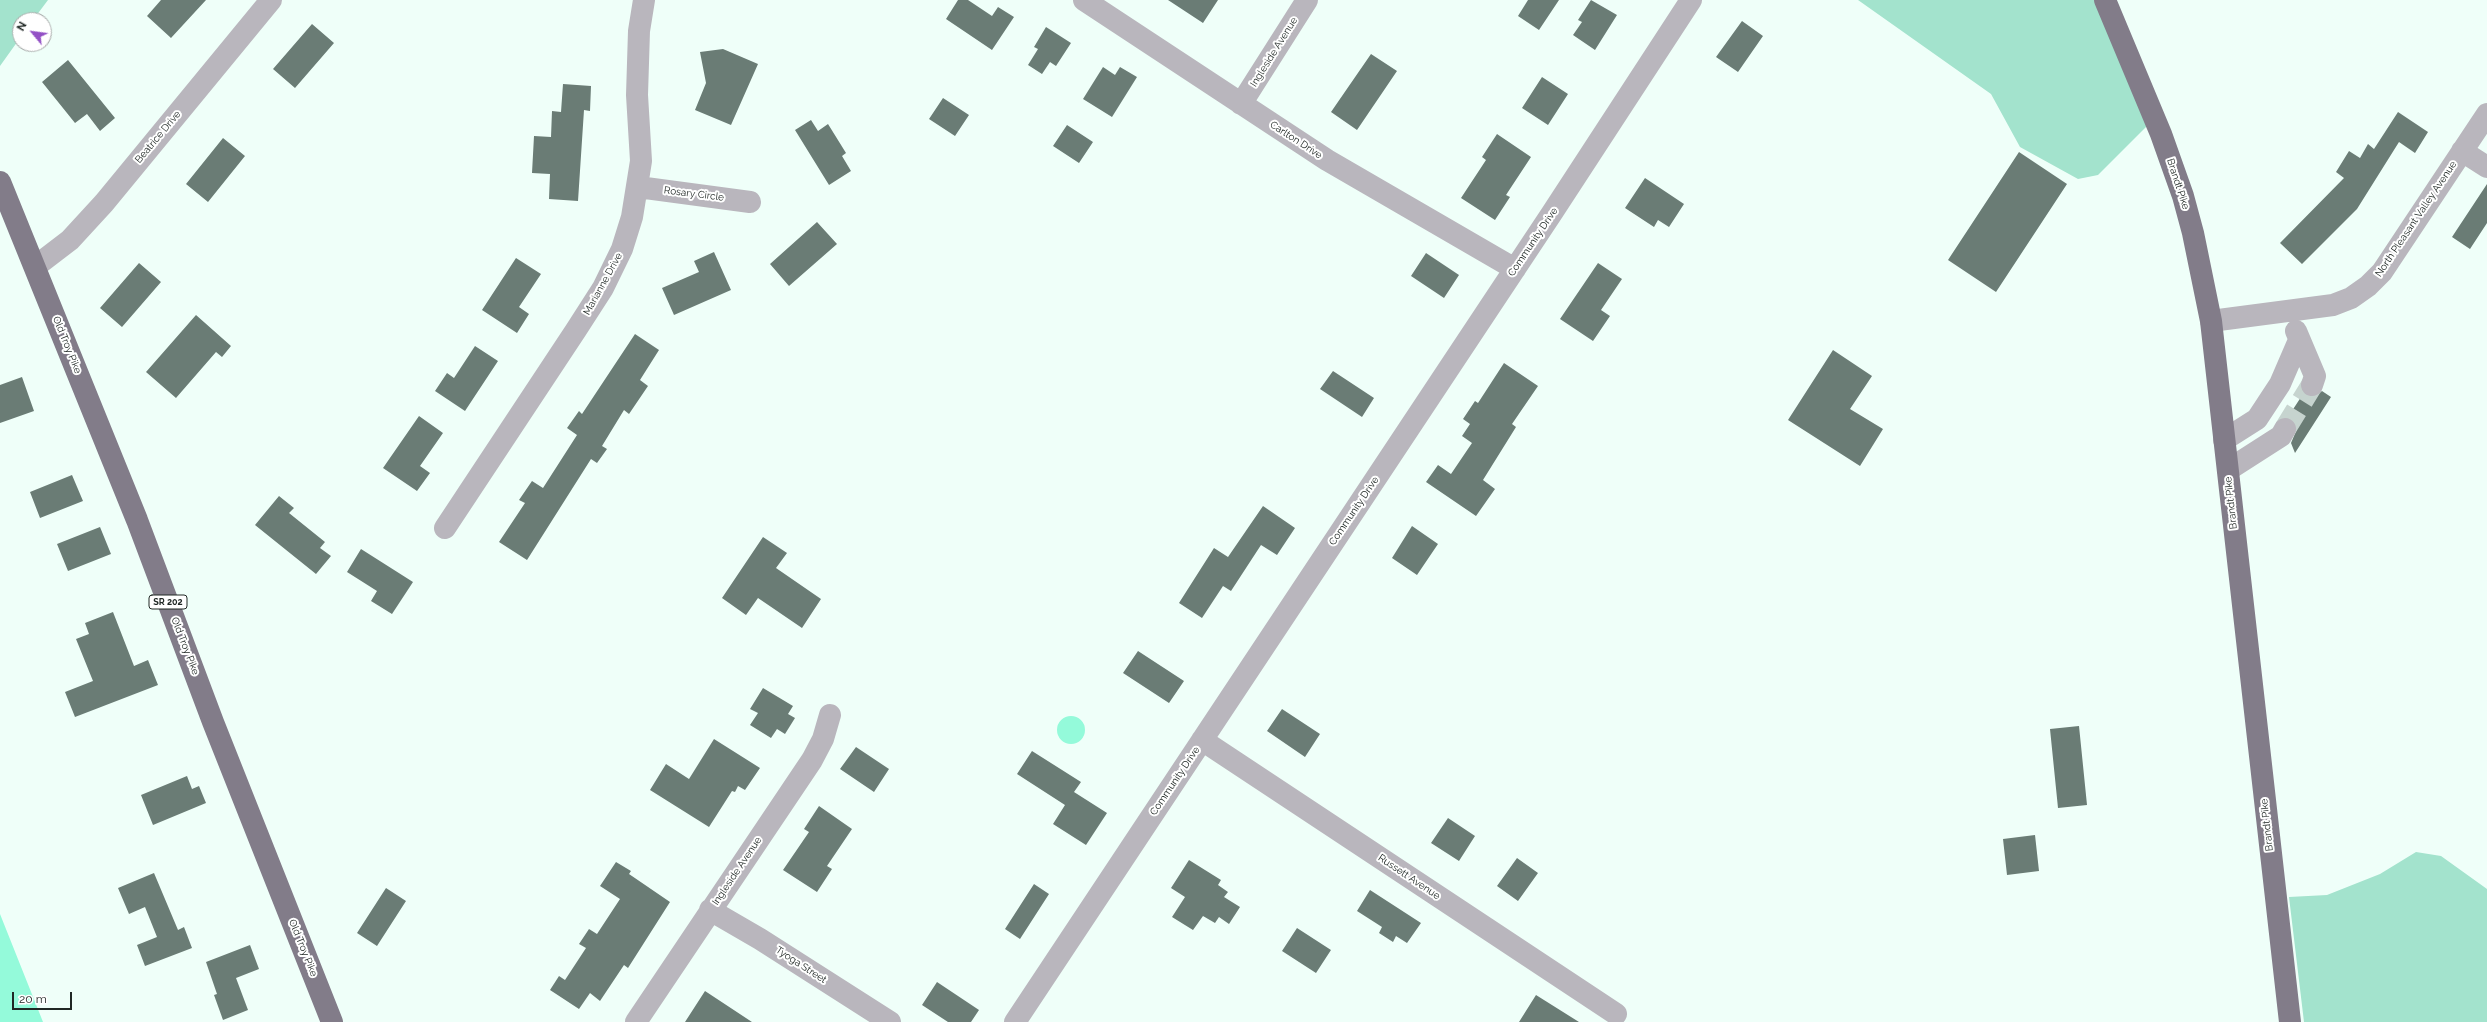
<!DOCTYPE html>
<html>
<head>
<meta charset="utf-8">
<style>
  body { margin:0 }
  #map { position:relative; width:2487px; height:1022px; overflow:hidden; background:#effff9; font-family:Raleway,sans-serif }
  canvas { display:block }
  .north { position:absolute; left:12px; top:12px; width:40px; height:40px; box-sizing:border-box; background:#fff; border:1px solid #a6a9a8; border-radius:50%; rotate:299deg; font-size:11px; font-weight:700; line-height:16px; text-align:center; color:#202825 }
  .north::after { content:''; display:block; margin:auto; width:14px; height:18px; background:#9350c5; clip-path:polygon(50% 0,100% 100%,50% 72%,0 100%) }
  .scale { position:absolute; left:12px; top:992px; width:60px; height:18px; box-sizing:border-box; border:2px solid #202825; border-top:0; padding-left:5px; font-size:12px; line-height:14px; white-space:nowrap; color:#202825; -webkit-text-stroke:3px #fff; paint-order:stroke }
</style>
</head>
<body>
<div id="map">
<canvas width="2487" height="1022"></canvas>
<div class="north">N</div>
<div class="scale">20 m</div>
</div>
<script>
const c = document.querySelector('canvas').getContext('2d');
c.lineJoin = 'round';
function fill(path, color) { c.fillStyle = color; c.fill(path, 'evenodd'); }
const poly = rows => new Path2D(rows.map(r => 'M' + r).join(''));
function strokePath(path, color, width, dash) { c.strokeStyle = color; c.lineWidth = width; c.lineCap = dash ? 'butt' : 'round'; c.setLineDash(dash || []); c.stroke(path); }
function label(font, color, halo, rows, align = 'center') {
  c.font = font + ' Raleway,sans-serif'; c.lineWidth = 4; c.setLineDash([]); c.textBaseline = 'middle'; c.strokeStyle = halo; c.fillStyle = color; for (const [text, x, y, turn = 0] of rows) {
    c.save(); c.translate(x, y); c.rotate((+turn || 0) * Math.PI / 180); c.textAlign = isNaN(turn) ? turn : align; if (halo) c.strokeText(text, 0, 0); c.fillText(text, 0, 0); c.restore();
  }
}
const green = poly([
  [0,0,48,0,33,20,20,20,20,38,0,66],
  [1858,0,2094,0,2147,126,2098,175,2078,179,2020,147,1991,94],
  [2416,852,2441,856,2487,889,2487,1022,2304,1022,2289,897,2327,895,2380,874]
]);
const water = poly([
  '1057 730a14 14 0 1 1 28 0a14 14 0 1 1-28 0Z',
  [0,914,43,1022,0,1022]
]);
const building = poly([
  [161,0,206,0,171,38,147,16],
  [958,0,968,0,992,16,998,7,1014,17,992,50,946,19],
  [1168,0,1218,0,1203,23],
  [1528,0,1559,0,1539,30,1518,16],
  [1591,0,1617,15,1595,50,1573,35,1582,22,1578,20],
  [1742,21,1763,36,1738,72,1716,57],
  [312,24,334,43,295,88,273,69],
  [1046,27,1071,43,1056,66,1050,62,1042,74,1028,65,1038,49,1034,47],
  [723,49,758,64,731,125,695,110,706,83,700,52],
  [1371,54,1397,71,1357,130,1331,112],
  [68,60,115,118,100,131,87,114,75,123,42,82],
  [1103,67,1115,75,1120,67,1137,77,1112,117,1083,99],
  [1542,77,1568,94,1548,125,1522,108],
  [563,84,591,86,590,111,584,110,578,201,549,199,550,174,532,173,534,136,551,137,552,111,561,112],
  [943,98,969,115,955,136,929,119],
  [2398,112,2428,132,2415,153,2399,142,2357,209,2302,264,2280,243,2344,178,2336,172,2349,151,2360,158,2368,144,2374,149],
  [811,120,818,131,828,124,846,153,842,156,851,171,829,185,795,130],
  [1067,125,1093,142,1079,163,1053,146],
  [1497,134,1531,157,1506,195,1510,197,1495,220,1461,198,1486,160,1482,157],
  [223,138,245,156,208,202,186,184],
  [2019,152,2067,184,1996,292,1948,260],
  [1645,178,1684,204,1669,227,1658,220,1654,227,1625,208],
  [2487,184,2487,223,2470,249,2452,237],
  [817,222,837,244,789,286,770,264],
  [714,252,731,290,674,315,662,288,699,272,694,261],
  [1426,253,1459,275,1444,298,1411,276],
  [516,258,541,274,519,307,529,314,517,333,482,310],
  [139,263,161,282,122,327,100,308],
  [1598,263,1622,279,1601,310,1610,316,1593,341,1560,319],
  [196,315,231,346,222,357,216,352,176,398,146,372],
  [635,334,659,350,640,380,648,386,629,414,624,410,602,446,607,449,597,463,591,459,527,560,499,542,525,503,519,500,532,481,543,488,577,435,567,428,579,411,582,414],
  [475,346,498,361,465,411,435,391,447,373,454,378],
  [1833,350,1872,376,1850,409,1883,429,1860,466,1788,420],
  [1504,363,1538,386,1512,424,1516,427,1483,480,1495,489,1476,516,1426,482,1438,465,1451,474,1472,443,1462,436,1470,424,1463,419,1475,401,1478,403],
  [1333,371,1374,398,1362,417,1320,389],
  [22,377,34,411,0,423,0,385],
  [2322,391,2331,397,2295,453,2291,443,2297,429,2296,422,2288,417,2303,394,2314,397],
  [419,416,443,433,420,466,430,473,417,491,383,468],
  [72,475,83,501,40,518,30,492],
  [279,496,294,508,289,513,325,542,320,548,331,556,316,574,255,525],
  [1263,506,1295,528,1277,555,1261,545,1231,591,1223,586,1202,618,1179,603,1214,548,1228,557],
  [1412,526,1438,544,1417,575,1392,558],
  [100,527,111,554,68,571,57,544],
  [763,537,787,553,776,568,821,599,802,628,758,598,746,615,722,598],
  [361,549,413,582,392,614,371,601,377,591,347,572],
  [113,612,134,666,148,660,158,685,75,717,65,692,93,681,76,639,89,634,85,623],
  [1138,651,1184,681,1169,703,1123,673],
  [763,688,793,706,788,714,795,718,785,734,777,729,771,738,750,725,758,713,750,709],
  [1282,709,1320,734,1305,757,1267,731],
  [2079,726,2087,805,2058,808,2050,729],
  [714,739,760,768,745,790,738,786,735,792,732,791,709,827,650,790,666,764,689,779],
  [856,747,889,769,874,792,840,769],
  [1032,751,1081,782,1074,792,1107,813,1086,845,1053,824,1065,805,1017,774],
  [187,776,192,789,199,786,206,803,153,825,141,795],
  [819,806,852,829,827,866,832,869,817,892,783,870,809,832,804,829],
  [1448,818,1475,836,1459,861,1431,843],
  [2035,835,2039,871,2007,875,2003,839],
  [1517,858,1538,873,1518,901,1497,886],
  [1189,860,1221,880,1218,885,1228,892,1224,897,1240,907,1229,924,1219,917,1215,923,1203,916,1193,930,1172,917,1185,897,1171,888],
  [616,862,631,871,629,874,670,902,628,968,624,965,600,1001,590,993,579,1009,550,990,559,976,565,980,586,948,579,944,589,929,597,934,620,899,600,886],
  [154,873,178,930,184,927,192,948,145,966,137,945,157,937,145,907,129,914,118,888],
  [1034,884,1049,894,1020,939,1005,929],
  [386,888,406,901,377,946,357,933],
  [1370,890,1421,923,1407,943,1396,936,1393,942,1379,933,1382,927,1357,911],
  [1297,928,1331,950,1316,973,1282,951],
  [250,945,259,969,236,978,248,1010,223,1020,214,995,217,994,206,962],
  [937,982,979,1010,971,1022,948,1022,922,1005],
  [705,991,752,1022,685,1022],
  [1536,995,1579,1022,1519,1022]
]);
const minorTunnel = poly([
  [2285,429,2312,385]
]);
const minor = poly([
  [1084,0,1327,160,1515,269],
  [1241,104,1307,0],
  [2462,151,2487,167],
  [638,187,750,202],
  [36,266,70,240,104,203,271,0],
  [2211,321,2333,305,2351,298,2368,286,2382,272,2487,114],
  [2296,331,2315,376,2312,385],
  [2224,440,2257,419,2280,384,2299,340],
  [2228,470,2281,436,2285,429],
  [445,528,576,330,603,288,622,249,632,217,641,161,637,95,639,31,644,0],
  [1202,740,1616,1014],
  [710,910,760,939,890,1022],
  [636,1022,812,760,823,739,830,715],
  [1015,1022,1552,213,1691,0]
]);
const major = poly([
  [2105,0,2161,134,2183,196,2193,233,2211,321,2290,1022],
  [0,182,137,520,213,722,332,1022]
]);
const shields = [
  [168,602,38]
];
const shieldNames = [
  ["SR 202",168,602]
];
const streetNames = [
  ["Ingleside Avenue",1274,52,-58],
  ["Beatrice Drive",158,137,-50],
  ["Carlton Drive",1296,140,33],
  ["Brandt Pike",2178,184,72],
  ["Rosary Circle",694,194,7],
  ["North Pleasant Valley Avenue",2416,219,-56],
  ["Community Drive",1533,242,-56],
  ["Marianne Drive",603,284,-61],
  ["Old Troy Pike",67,345,68],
  ["Brandt Pike",2231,503,-96],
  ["Community Drive",1354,511,-56],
  ["Old Troy Pike",185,646,69],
  ["Community Drive",1175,781,-56],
  ["Brandt Pike",2267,825,-96],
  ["Ingleside Avenue",737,871,-56],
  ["Russett Avenue",1409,877,34],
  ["Old Troy Pike",303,948,68],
  ["Tyoga Street",801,965,33]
];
fill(green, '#a3e3cd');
fill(water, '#94fada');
fill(building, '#6a7c75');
strokePath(minorTunnel, '#c6d4cf', 22, [22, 11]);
strokePath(minor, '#b9b6bd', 22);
strokePath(major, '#827c89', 22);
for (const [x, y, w] of shields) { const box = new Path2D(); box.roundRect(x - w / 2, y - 7, w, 14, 3); c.fillStyle = '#fff'; c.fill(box); strokePath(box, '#202825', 1); }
label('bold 9px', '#202825', null, shieldNames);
label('10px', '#202825', '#fff', streetNames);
</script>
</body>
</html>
